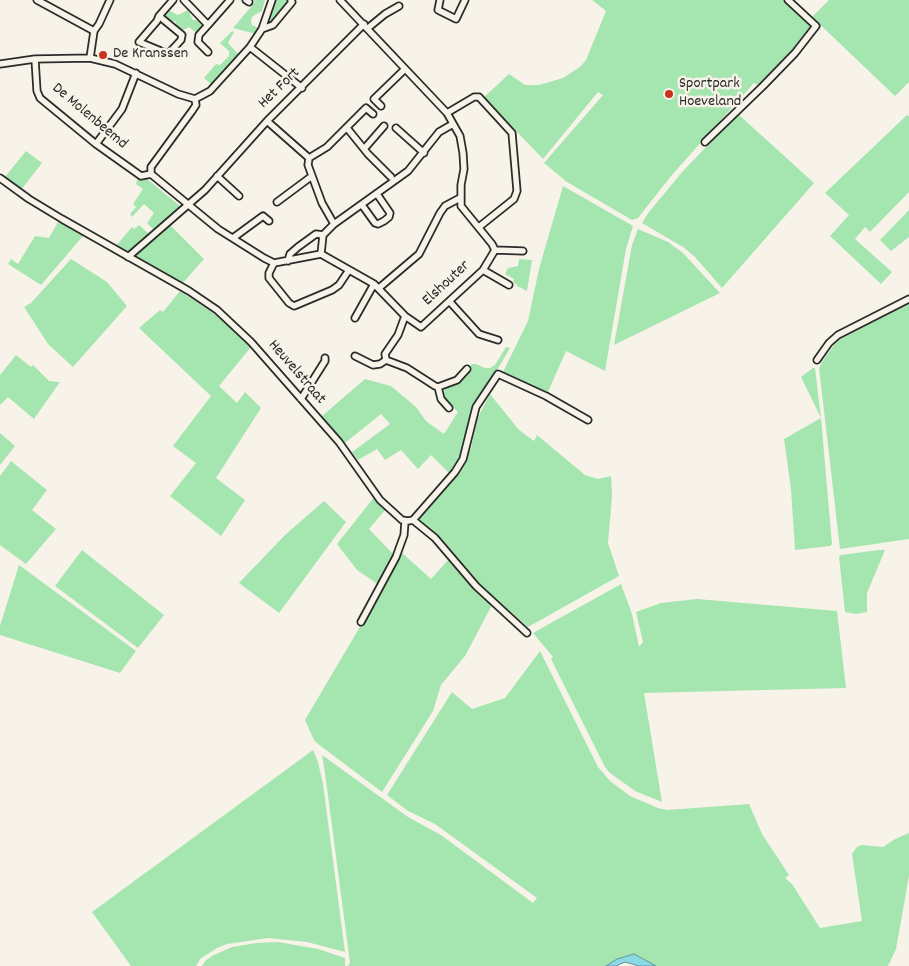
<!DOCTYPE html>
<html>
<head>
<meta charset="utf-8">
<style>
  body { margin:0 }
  canvas { display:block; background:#f7f3e8 }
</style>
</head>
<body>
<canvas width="909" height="966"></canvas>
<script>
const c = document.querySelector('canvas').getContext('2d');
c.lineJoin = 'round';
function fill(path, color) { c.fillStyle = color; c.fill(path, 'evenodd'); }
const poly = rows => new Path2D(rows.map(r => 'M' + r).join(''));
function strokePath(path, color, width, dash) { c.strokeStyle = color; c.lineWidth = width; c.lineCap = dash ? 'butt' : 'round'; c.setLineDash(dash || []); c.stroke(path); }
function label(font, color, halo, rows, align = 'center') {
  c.font = font + ' Dekko,sans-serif'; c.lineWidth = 5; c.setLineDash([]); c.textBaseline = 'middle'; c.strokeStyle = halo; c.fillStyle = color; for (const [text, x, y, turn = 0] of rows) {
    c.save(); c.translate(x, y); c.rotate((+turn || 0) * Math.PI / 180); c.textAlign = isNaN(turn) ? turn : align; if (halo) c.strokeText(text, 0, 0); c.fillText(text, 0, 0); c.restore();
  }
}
const green = poly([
  [254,0,265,0,262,11,253,16,251,20,252,25,259,28,256,34,233,28,255,2],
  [276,0,288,0,288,3,271,23,269,22],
  [592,0,786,0,810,25,810,30,759,86,754,83,671,176,638,218,632,220,567,182,544,163,603,95,598,92,543,159,496,110,483,98,509,74,525,85,539,85,563,78,580,67,586,60,606,11],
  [829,0,909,0,909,82,895,96,812,17],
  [188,10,193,20,199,20,201,23,202,26,198,31,195,32,189,27,181,31,178,30,176,22,167,19,166,15,170,11,178,15],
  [232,31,234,32,228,43,239,55,212,85,204,78,216,64,220,65,229,56,229,51,220,43],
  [738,114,814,183,722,288,695,257,683,247,642,223,649,212,683,171],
  [907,115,909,116,909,192,870,232,865,227,855,239,892,272,881,284,830,236,849,215,825,193],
  [26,151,42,163,21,190,4,178],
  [138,178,146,178,180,206,179,208,154,230,147,223,154,213,144,204,132,217,130,214,136,207,133,204,143,189,136,184],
  [563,186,633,226,626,249,605,371,566,351,547,394,504,375,503,372,528,321,539,269],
  [909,210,909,237,891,251,880,240],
  [58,222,83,236,41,285,8,264,11,259,18,264,35,236,49,238],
  [169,224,204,259,181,285,134,258],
  [139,225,149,234,130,252,126,253,116,246,132,227,134,229],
  [638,229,668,242,683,253,720,293,614,345,632,245],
  [71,259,107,282,127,306,73,367,48,344,24,307,31,303],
  [519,259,532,260,527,291,517,286,517,285,513,282,514,279,505,274,508,268,518,266],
  [180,291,228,323,251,347,219,386,237,403,245,392,261,408,216,478,245,500,221,536,170,496,196,463,173,446,211,396,139,328,160,310,163,312],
  [909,301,909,539,840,549,819,368,822,362,834,345,840,339],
  [506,347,510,348,493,377,477,400,473,409,461,460,450,474,431,455,418,469,401,450,385,460,377,449,358,460,352,452,390,424,381,414,345,443,322,416,365,379,391,386,416,407,426,421,444,434,458,412,443,398,445,388,458,382,472,364,476,364,485,368,490,368,495,365],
  [16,355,31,367,33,365,49,381,60,382,34,419,8,397,0,405,0,375],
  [813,368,815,368,821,418,832,544,830,546,795,550,791,489,784,439,821,418,801,377],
  [490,394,519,430,534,441,537,435,585,475,598,479,611,476,612,496,608,543,619,576,528,627,473,579,438,538,419,520,464,463,471,448,477,419],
  [0,433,15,446,0,465],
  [11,461,47,490,32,510,56,529,26,564,0,545,0,476],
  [375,496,386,509,369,529,394,555,379,585,357,570,337,544],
  [324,501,346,522,279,613,239,583,285,535],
  [82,550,164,615,138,648,55,586],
  [879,550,885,550,867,593,867,612,856,614,845,612,839,557,841,555],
  [400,551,431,579,449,559,466,580,492,605,465,656,441,685,433,711,382,792,318,744,314,740,305,720,371,608],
  [19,565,136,651,120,673,0,635,0,626],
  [621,584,632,614,639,647,643,642,636,612,661,603,697,599,837,611,846,688,644,693,662,802,635,791,610,773,605,767,551,659,553,657,533,633],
  [540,651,598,767,610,781,630,796,658,808,667,810,749,804,762,834,789,875,785,878,792,884,820,928,862,921,852,854,857,847,861,845,883,847,895,839,909,833,909,876,896,949,888,966,656,966,634,954,617,959,606,966,348,966,350,963,325,773,322,755,408,817,441,835,533,903,537,898,435,824,408,811,387,795,452,692,472,709,505,698],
  [313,750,318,762,323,784,345,952,307,942,268,938,227,944,217,948,200,959,196,966,131,966,92,912],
  [278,942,318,949,345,958,345,966,202,966,205,961,212,956,232,947,256,943]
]);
const water = poly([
  [634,954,656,966,639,966,625,962,616,966,606,966,617,959,634,954]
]);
const minor = poly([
  [37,0,94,31,90,58],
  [184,0,208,25,199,35,198,42,208,52],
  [246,0,249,2],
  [440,0,438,10,456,19,465,0],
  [159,16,182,35,181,40,168,54,139,42,157,21,159,16,173,0],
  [208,25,230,0],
  [368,28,385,14,399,6],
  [262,29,273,25,292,2,291,0],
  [94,31,99,24,110,0],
  [250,47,302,88],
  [35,59,37,91,40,98,96,144,141,176,151,174],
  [0,64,35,59,90,58,115,64,178,94,195,99,210,91,250,47,262,29,272,0],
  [195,99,196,105,192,111,151,167,151,174,218,229,264,258,274,263,321,254,374,284,405,316,421,327,483,270,495,250,492,244,461,206,461,185,464,169,463,153,460,136,447,113,340,0],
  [381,106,374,99,405,69],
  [447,113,474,97,479,97,512,133,517,191,514,199,479,227],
  [267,121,309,158,308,165,322,203,334,224],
  [347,128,368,154,391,177],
  [396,128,424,153],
  [705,142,763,86,795,53,816,26,788,0],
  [96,144,122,109,136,73],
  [364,149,384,126],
  [309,158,327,147,366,108,373,114],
  [217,176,239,196],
  [0,178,29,199,62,219,189,291,217,310,251,342,339,442,380,500,402,520,408,521,413,520],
  [277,202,312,176],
  [362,205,375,223,378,224,384,221,389,217,390,213,377,194],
  [233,238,263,216,269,221],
  [495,250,523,251],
  [321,254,323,235],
  [128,257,205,190,267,121,364,24],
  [288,261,290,254,298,247,316,234,323,235,334,224,408,171,439,132,453,124],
  [274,263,269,273,269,278,289,303,294,306,332,290,339,285,349,270],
  [483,270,509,285],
  [379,288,419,254,440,213,445,206,460,198],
  [450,302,479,334,498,340],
  [405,316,398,335,385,354,386,360,407,368,435,386,438,387,457,380,467,369],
  [355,318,374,284],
  [355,356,373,365,380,364,386,360],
  [817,360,829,343,838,335,909,299],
  [438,387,441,399,449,408],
  [301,399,325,361,325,358],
  [413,520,455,472,463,459,476,407,498,374,546,396,588,420],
  [413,520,435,538,476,586,527,633],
  [361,622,396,557,404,535,405,521]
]);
const markers = [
  [103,55,5,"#c8321e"],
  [669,94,5,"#c8321e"]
];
const poiNames = [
  ["De Kranssen",113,55],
  ["Sportpark",679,85],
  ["Hoeveland",679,103]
];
const streetNames = [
  ["Het Fort",280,89,-44],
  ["De Molenbeemd",89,117,40],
  ["Elshouter",447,284,-43],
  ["Heuvelstraat",296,373,49]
];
fill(green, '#a5e6b0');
fill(water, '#8adae5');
strokePath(water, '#64949b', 1);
strokePath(minor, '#2b2b2b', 9);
strokePath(minor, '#f7f3e8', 5.5);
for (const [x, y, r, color] of markers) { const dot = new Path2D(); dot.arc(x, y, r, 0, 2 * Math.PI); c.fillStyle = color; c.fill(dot); strokePath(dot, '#f7f3e8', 2); }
label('16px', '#2b2b2b', '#f7f3e8', poiNames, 'left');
label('16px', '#2b2b2b', '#f7f3e8', streetNames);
</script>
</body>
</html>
